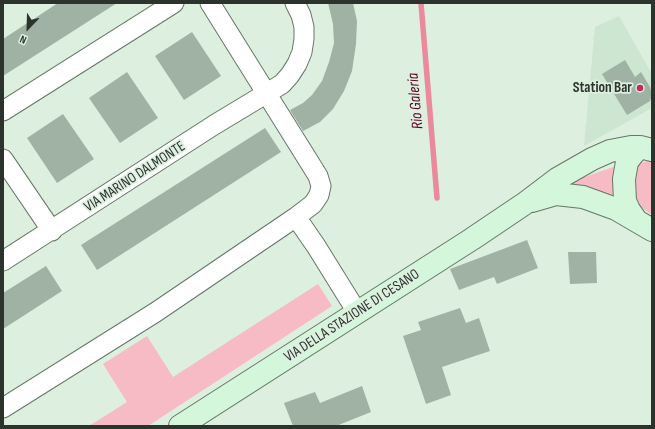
<!DOCTYPE html>
<html>
<head>
<meta charset="utf-8">
<style>
  body { margin:0 }
  #map { position:relative; width:655px; height:429px; overflow:hidden; background:#ddefdf; font-family:"Sofia Sans Condensed",sans-serif }
  canvas { display:block }
  .frame { position:absolute; inset:0; border:4px solid #2c332d; pointer-events:none }
  .north { position:absolute; left:8px; top:8px; width:40px; height:40px; -webkit-text-stroke:3px #ddefdf; paint-order:stroke; rotate:203deg; font-size:11px; font-weight:700; line-height:16px; text-align:center; color:#2c332d }
  .north::after { content:''; display:block; margin:auto; width:14px; height:18px; background:#2c332d; clip-path:polygon(50% 0,100% 100%,50% 72%,0 100%) }
</style>
</head>
<body>
<div id="map">
<canvas width="655" height="429"></canvas>
<div class="frame"></div>
<div class="north">N</div>
</div>
<script>
const c = document.querySelector('canvas').getContext('2d');
c.lineJoin = 'round';
function fill(path, color) { c.fillStyle = color; c.fill(path, 'evenodd'); }
const poly = rows => new Path2D(rows.map(r => 'M' + r).join(''));
function strokePath(path, color, width, dash) { c.strokeStyle = color; c.lineWidth = width; c.lineCap = dash ? 'butt' : 'round'; c.setLineDash(dash || []); c.stroke(path); }
function label(font, color, halo, rows, align = 'center') {
  c.font = font + ' "Sofia Sans Condensed",sans-serif'; c.lineWidth = 3.5; c.setLineDash([]); c.textBaseline = 'middle'; c.strokeStyle = halo; c.fillStyle = color; for (const [text, x, y, turn = 0] of rows) {
    c.save(); c.translate(x, y); c.rotate((+turn || 0) * Math.PI / 180); c.textAlign = isNaN(turn) ? turn : align; if (halo) c.strokeText(text, 0, 0); c.fillText(text, 0, 0); c.restore();
  }
}
const built = poly([
  [619,16,652,74,652,108,584,146,595,27]
]);
const green = poly([
  [647,161,652,161,652,215,635,203,635,168,640,163],
  [619,165,618,203,556,187],
  [318,284,332,306,148,426,89,426,127,402,103,364,147,336,173,377]
]);
const stream = poly([
  [421,3,437,198]
]);
const building = poly([
  [58,3,117,3,3,76,3,39],
  [328,3,353,3,357,21,356,44,352,71,344,91,333,109,320,122,303,131,290,110,303,103,312,95,322,81,329,62,334,43,333,24],
  [192,32,221,76,184,100,155,56],
  [625,60,635,77,641,72,650,87,652,94,650,101,627,115,602,74],
  [127,72,158,118,120,143,89,98],
  [63,114,94,159,57,183,27,138],
  [265,128,281,152,97,270,81,245],
  [527,240,538,268,497,284,494,277,459,290,450,269],
  [568,252,596,252,597,283,570,284],
  [46,266,62,291,3,329,3,293],
  [460,308,466,323,479,318,490,351,442,367,451,395,426,404,403,336,421,330,418,322],
  [362,386,371,412,336,426,293,426,284,403,315,392,320,403]
]);
const street = poly([
  [3,111,174,3],
  [3,159,52,231],
  [296,217,316,246,357,312],
  [3,261,214,125,282,84,290,75,297,64,302,52,304,39,304,27,301,15,295,3],
  [3,408,156,312,296,217,313,204,319,195,321,186,318,176,210,3]
]);
const secondary = poly([
  [532,201,556,194,583,197,616,209,652,230],
  [636,220,629,210,625,201,624,179,627,162,633,154,640,147],
  [180,426,472,239,524,204,557,179,592,159,610,151,631,147,640,147,652,150]
]);
const markers = [
  [640,88,4,"#bc2d5a"]
];
const poiNames = [
  ["Station Bar",632,88]
];
const streetNames = [
  ["VIA MARINO DALMONTE",135,177,-33],
  ["VIA DELLA STAZIONE DI CESANO",352,316,-33]
];
const waterNames = [
  ["Rio Galeria",416,101,-95]
];
fill(built, '#cde6d1');
fill(green, '#f7bbc5');
strokePath(stream, '#eb899d', 5.5);
fill(building, '#a0b2a3');
strokePath(street, '#667668', 21);
strokePath(secondary, '#667668', 24);
strokePath(street, '#fff', 19);
strokePath(secondary, '#d4f7dc', 22);
for (const [x, y, r, color] of markers) { const dot = new Path2D(); dot.arc(x, y, r, 0, 2 * Math.PI); c.fillStyle = color; c.fill(dot); strokePath(dot, '#ddefdf', 1.5); }
label('bold 15px', '#2c332d', '#ddefdf', poiNames, 'right');
label('15px', '#2c332d', '#ddefdf', streetNames);
label('italic 16px', '#5d0325', '#ddefdf', waterNames);
</script>
</body>
</html>
